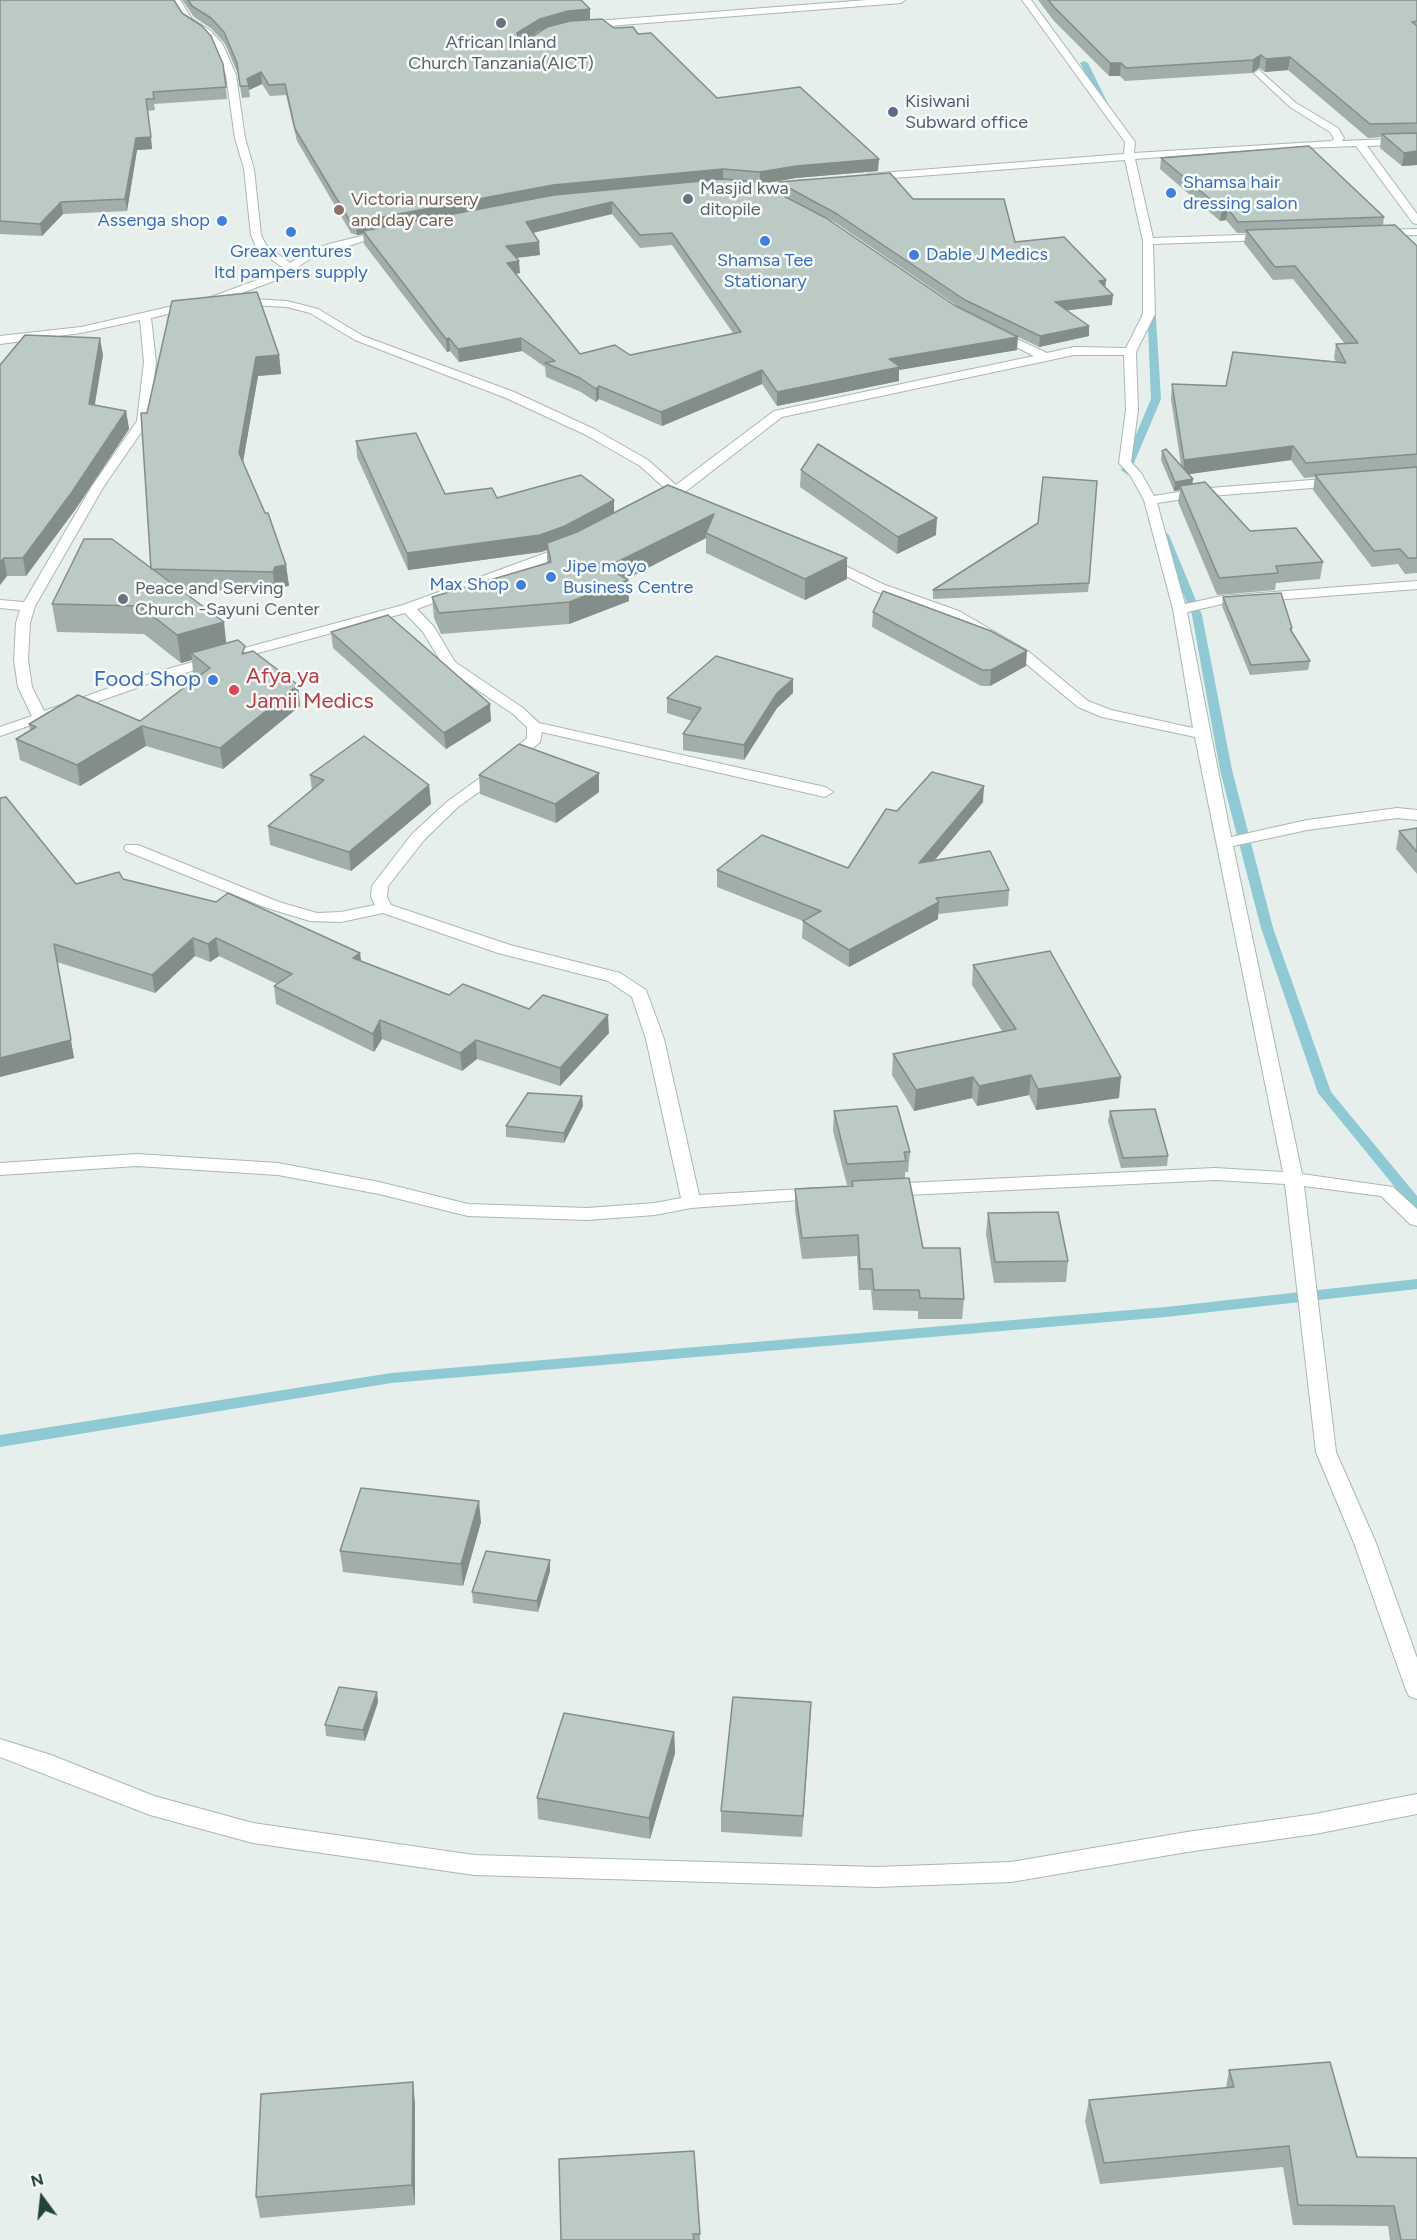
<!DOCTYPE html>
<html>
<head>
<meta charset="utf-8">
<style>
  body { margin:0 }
  #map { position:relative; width:1417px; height:2240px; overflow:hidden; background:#e6efeb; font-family:Figtree,sans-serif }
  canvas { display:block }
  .north { position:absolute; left:12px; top:2168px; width:60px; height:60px; -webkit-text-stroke:4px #f7fbf9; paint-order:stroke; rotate:345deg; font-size:16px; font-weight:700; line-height:24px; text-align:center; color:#24423a }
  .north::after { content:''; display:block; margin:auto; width:21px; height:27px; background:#24423a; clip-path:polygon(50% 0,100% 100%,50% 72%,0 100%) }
</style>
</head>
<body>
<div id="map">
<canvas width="1417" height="2240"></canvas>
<div class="north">N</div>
</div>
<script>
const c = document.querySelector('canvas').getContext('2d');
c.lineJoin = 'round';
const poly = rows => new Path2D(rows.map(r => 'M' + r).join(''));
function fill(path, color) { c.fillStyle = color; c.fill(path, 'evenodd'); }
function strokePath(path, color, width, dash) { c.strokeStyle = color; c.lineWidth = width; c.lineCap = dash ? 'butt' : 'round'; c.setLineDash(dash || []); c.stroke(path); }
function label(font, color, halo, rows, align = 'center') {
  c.font = font + ' Figtree,sans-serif'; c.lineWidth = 5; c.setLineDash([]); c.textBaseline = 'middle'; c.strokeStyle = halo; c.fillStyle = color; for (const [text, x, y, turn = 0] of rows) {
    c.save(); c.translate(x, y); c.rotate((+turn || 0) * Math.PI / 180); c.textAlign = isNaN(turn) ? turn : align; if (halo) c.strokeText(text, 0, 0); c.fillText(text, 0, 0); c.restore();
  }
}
const stream = poly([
  [1084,61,1088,63,1110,108,1103,106,1080,63,1084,61],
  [1151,300,1155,303,1161,399,1131,470,1133,472,1128,475,1121,470,1151,399,1147,303,1151,300],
  [1164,532,1169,535,1202,615,1232,770,1273,928,1331,1092,1417,1196,1417,1210,1412,1208,1318,1093,1261,928,1220,770,1192,615,1159,535,1164,532],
  [1417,1279,1417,1289,1166,1317,391,1383,0,1447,0,1435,391,1373,1166,1307,1417,1279]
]);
const minor = poly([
  [172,0,180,0,192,19,211,31,223,45,236,75,245,138,254,169,261,235,266,245,290,263,305,253,329,244,385,230,390,233,313,257,279,279,215,303,151,318,156,362,149,421,104,486,35,606,30,623,28,660,32,687,44,711,149,674,403,605,565,546,575,546,575,552,417,609,434,627,455,662,523,708,539,723,825,787,833,792,825,797,542,732,540,742,501,776,458,807,424,840,388,886,387,897,391,905,510,945,620,973,646,990,664,1039,699,1195,820,1188,827,1190,829,1194,827,1198,691,1208,655,1215,587,1220,468,1216,379,1194,278,1175,137,1166,0,1175,0,1163,137,1154,278,1163,379,1182,468,1204,587,1208,655,1203,681,1198,646,1039,632,997,608,981,498,953,383,913,341,922,310,921,267,908,126,851,124,848,126,845,138,845,279,902,317,913,341,912,375,905,371,897,372,886,412,834,448,801,491,770,527,738,527,727,513,714,445,668,423,632,405,613,159,680,0,736,0,727,32,716,18,687,14,660,16,623,20,610,0,608,0,600,24,602,92,486,137,421,144,362,140,320,81,333,0,344,0,336,81,327,208,298,271,275,282,267,257,249,251,235,244,169,235,138,226,75,214,46,205,35,185,23,172,0],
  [867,0,905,0,901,3,583,28,578,25,583,22,867,0],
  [1022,0,1031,0,1135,142,1134,153,1332,141,1334,138,1330,132,1290,107,1256,75,1254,73,1259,70,1296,103,1338,128,1344,138,1342,141,1417,138,1417,144,1367,146,1417,214,1417,224,1413,223,1356,146,1251,150,1135,159,1153,238,1268,234,1273,237,1268,240,1153,244,1155,314,1136,352,1138,410,1131,462,1141,473,1154,496,1197,489,1337,478,1343,482,1337,486,1197,497,1157,503,1185,604,1222,596,1417,581,1417,589,1222,604,1187,612,1231,837,1307,820,1397,808,1417,810,1417,820,1397,818,1307,830,1233,846,1302,1174,1393,1187,1417,1209,1417,1226,1410,1224,1381,1196,1304,1186,1336,1452,1376,1543,1417,1658,1417,1699,1409,1696,1406,1690,1354,1543,1316,1452,1285,1184,1215,1180,886,1196,877,1190,886,1184,1215,1168,1283,1172,1195,737,1102,717,1078,707,1018,657,949,617,875,591,817,561,819,558,829,558,885,585,959,611,1028,651,1088,701,1111,710,1193,728,1173,609,1144,500,1130,475,1119,463,1126,410,1124,355,1074,355,782,417,685,492,691,497,690,500,676,497,660,505,654,501,668,491,640,466,586,435,506,398,355,340,310,313,287,307,235,304,229,301,235,298,287,301,318,309,363,336,514,392,594,429,648,460,676,485,774,411,1034,356,992,335,992,331,1000,331,1047,353,1074,347,1126,348,1143,314,1143,241,1125,160,868,180,863,177,868,174,1124,154,1125,142,1022,0],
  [802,180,806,181,806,185,760,192,755,189,802,180],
  [1417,229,1417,235,1380,236,1375,233,1380,230,1417,229],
  [0,1739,51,1755,154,1796,253,1823,474,1855,876,1867,1011,1862,1187,1832,1315,1814,1417,1794,1417,1814,1315,1834,1187,1852,1011,1882,876,1887,474,1875,253,1843,150,1815,0,1757,0,1739]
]);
const wall = poly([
  [0,0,182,13,223,64,227,99,154,104,155,110,147,111,152,149,137,150,127,211,63,214,42,236,0,234],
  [182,0,581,0,590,20,614,28,638,34,717,98,878,171,796,178,761,184,954,305,962,309,836,223,778,192,778,182,913,199,1015,242,1105,287,1112,305,1067,310,1089,326,1089,336,1039,347,990,323,1017,350,899,370,899,381,777,406,762,384,662,426,599,399,596,402,581,392,546,377,545,367,522,351,459,362,450,351,447,352,364,244,363,234,357,235,351,233,297,141,286,95,270,96,262,84,249,90,250,97,242,98,238,74,225,44,212,29,194,17],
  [545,29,528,39,527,39,540,30],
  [612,214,640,248,672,245,733,333,630,355,580,354,516,274,520,273,516,258,540,255,533,233],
  [1038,0,1417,0,1417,165,1402,166,1380,148,1381,137,1368,138,1288,70,1265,72,1259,68,1252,73,1125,81,1120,76,1109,76,1054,21],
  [1161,158,1384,217,1383,225,1417,246,1417,573,1405,574,1398,564,1372,567,1313,490,1315,477,1304,478,1291,460,1189,474,1193,484,1250,531,1323,562,1320,579,1276,583,1275,590,1217,595,1178,502,1180,490,1174,491,1161,460,1162,451,1181,465,1171,399,1172,384,1226,386,1336,362,1334,358,1336,344,1345,344,1293,279,1273,280,1244,243,1246,233,1237,233,1226,220,1220,221,1160,169],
  [103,355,94,405,126,411,129,429,75,510,26,576,7,576,0,585,0,365],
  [279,355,281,374,258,376,243,462,286,565,289,586,277,587,275,592,181,590,226,643,246,653,298,685,300,706,223,769,146,746,80,786,20,760,16,739,30,730,29,724,140,721,198,677,193,673,192,660,181,663,144,634,57,632,52,604,151,568,147,413],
  [356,441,445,494,497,498,614,513,847,558,847,579,805,600,706,553,706,538,626,579,629,601,569,624,441,634,434,618,432,597,547,563,547,550,541,552,408,570,357,457],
  [801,470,936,535,897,554,800,487],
  [1089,583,1088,592,933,599,933,590],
  [1223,597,1292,628,1292,632,1310,661,1308,670,1250,675,1222,606],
  [873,612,1026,666,990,686,981,686,872,627],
  [331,632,491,721,446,749,333,648],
  [793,693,777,708,744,760,683,750,683,734,692,721,667,713,667,698],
  [599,773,599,792,556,823,480,794,479,775],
  [310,775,429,785,431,804,351,871,270,845,268,826,312,791],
  [983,802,934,861,1009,890,1008,906,938,914,938,919,849,967,802,938,803,921,717,887,717,870,848,868,897,811],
  [1417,828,1417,874,1396,849,1399,831],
  [123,879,360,953,361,961,449,995,529,1009,609,1033,560,1086,477,1059,462,1071,382,1039,374,1052,276,1004,274,986,277,984,219,956,210,962,195,956,155,993,57,962,74,1058,0,1077,76,884],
  [973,965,1119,1098,1036,1110,1029,1095,977,1106,972,1098,914,1111,892,1075,893,1054,1002,1031,972,985],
  [583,1106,564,1143,506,1137,506,1126],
  [834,1111,910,1152,908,1172,905,1172,905,1178,923,1248,964,1299,962,1319,918,1319,918,1311,873,1310,871,1290,859,1290,857,1256,802,1259,795,1210,795,1189,851,1187,851,1185,847,1185,833,1131],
  [1110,1111,1168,1156,1167,1166,1121,1168,1108,1121],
  [988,1213,1068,1261,1066,1282,994,1283,986,1234],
  [481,1522,463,1586,343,1572,340,1551],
  [550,1571,538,1612,473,1603,472,1592],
  [378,1702,365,1741,326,1736,325,1725],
  [811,1702,802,1837,721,1832,721,1811],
  [674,1732,675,1753,650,1839,538,1819,537,1798],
  [1229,2070,1357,2157,1417,2158,1417,2240,1390,2240,1388,2226,1293,2225,1283,2167,1100,2184,1085,2121,1089,2100,1226,2088],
  [415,2103,415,2205,260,2218,256,2197],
  [700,2234,700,2240,561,2240]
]);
const shadedWall = poly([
  [590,9,590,20,569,22,540,30,518,44,517,33,540,19,568,11],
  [1261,55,1259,68,1252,73,1253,60],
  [1290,57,1288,70,1265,72,1266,59],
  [1110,63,1121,63,1120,76,1109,76],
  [261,72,262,84,249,90,247,79],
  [151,137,152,149,137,150,127,211,125,199,136,138],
  [1417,151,1417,165,1402,166,1404,153],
  [879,159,878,171,796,178,760,184,760,172,796,166],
  [723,169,723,181,363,231,363,234,357,235,356,222,553,185],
  [61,202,63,214,42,236,40,224],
  [612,202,612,214,527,234,526,222],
  [1222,209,1228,209,1226,220,1220,221],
  [539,242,540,255,507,259,506,246],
  [519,261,520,273,508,275,507,263],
  [1106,280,1105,290,1099,281],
  [1113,295,1112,305,1054,312,1055,302],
  [1089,326,1089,336,1039,347,1040,336],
  [1018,337,1017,350,899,370,899,381,777,406,777,392,889,359],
  [100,338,103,355,92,422,89,404],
  [449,338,450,351,447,352,446,339],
  [521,338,522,351,459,362,458,349],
  [279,355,281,374,258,376,241,473,239,453,256,357],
  [762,370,762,384,662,426,661,412],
  [599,386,599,399,596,402,596,389],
  [126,411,129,429,75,510,26,576,23,558],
  [1293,446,1291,460,1183,475,1184,460],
  [1193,479,1192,487,1180,486,1180,490,1174,491,1175,482],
  [614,500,614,517,566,543,547,543,547,550,541,552,408,570,407,553],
  [714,514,706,533,706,538,613,586,628,580,629,601,569,624,569,602,607,567],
  [937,518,936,535,897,554,898,537],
  [4,558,7,576,0,585,0,562],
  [847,558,847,579,805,600,805,579],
  [286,565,289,586,277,587,275,592,273,572,275,567],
  [224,622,227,650,191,653,192,660,181,663,177,635],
  [1027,651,1026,666,990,686,991,670],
  [793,679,793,693,777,708,744,760,744,745,777,693],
  [298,685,300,706,223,769,220,748],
  [490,704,491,721,446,749,444,733],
  [142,726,146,746,80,786,77,765],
  [599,773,599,792,556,823,555,804],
  [429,785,431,804,351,871,349,852],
  [984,786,983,802,918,880,919,863],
  [939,902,938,919,849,967,849,950],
  [193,938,195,956,155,993,152,975],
  [216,938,219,956,210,962,208,944],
  [360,953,362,970,353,958],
  [57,962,74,1058,0,1077,0,1058],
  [608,1015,609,1033,560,1086,560,1068],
  [380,1020,382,1039,374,1052,373,1034],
  [476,1040,477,1059,462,1071,460,1053],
  [1031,1075,1029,1095,977,1106,979,1086],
  [973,1077,972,1098,914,1111,916,1090],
  [1121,1077,1119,1098,1036,1110,1038,1089],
  [582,1096,583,1106,564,1143,564,1133],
  [479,1501,481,1522,463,1586,461,1564],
  [550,1560,550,1571,538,1612,537,1601],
  [377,1692,378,1702,365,1741,363,1730],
  [811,1702,810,1724,802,1837,803,1816],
  [674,1732,675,1753,650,1839,649,1818],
  [413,2082,415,2103,415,2205,412,2185]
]);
const building = poly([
  [0,0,174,0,182,13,202,26,211,36,223,64,226,87,153,92,154,99,146,99,151,137,136,138,125,199,61,202,40,224,0,221,0,0],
  [188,0,581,0,590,9,568,11,540,19,517,33,518,37,528,39,547,27,570,21,602,19,614,28,633,27,638,34,651,33,717,98,800,87,879,159,796,166,760,172,723,169,553,185,356,222,350,221,295,129,285,84,269,85,261,72,247,79,249,86,240,86,237,63,224,32,211,18,192,6,188,0],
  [1048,0,1417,0,1417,21,1412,22,1417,26,1417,123,1370,124,1290,57,1266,59,1261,55,1253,60,1126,68,1121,63,1110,63,1055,8,1048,0],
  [1417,133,1417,151,1404,153,1382,134,1417,133],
  [1309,146,1384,217,1238,222,1228,209,1222,209,1161,158,1309,146],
  [890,173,913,199,1004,199,1015,242,1064,237,1106,280,1099,281,1113,295,1055,302,1089,326,1040,336,965,300,837,214,778,182,890,173],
  [723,179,757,182,826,218,954,305,1018,337,889,359,900,367,777,392,762,370,661,412,599,386,596,389,580,378,545,363,555,361,521,338,458,349,449,338,446,339,363,231,554,195,723,179],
  [612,202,640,235,672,233,741,332,630,355,615,345,580,354,507,263,519,261,506,246,539,242,526,222,612,202],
  [1395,225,1417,246,1417,454,1306,463,1293,446,1184,460,1172,384,1226,386,1233,352,1346,363,1336,344,1358,343,1295,266,1275,267,1246,230,1395,225],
  [257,292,279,355,256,357,239,453,265,513,268,513,286,565,275,567,273,572,151,569,141,413,147,413,172,301,257,292],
  [25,335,100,338,89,404,126,411,72,492,23,558,4,558,0,562,0,365,25,335],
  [416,433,445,494,492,488,497,498,581,475,614,500,565,526,540,535,407,553,356,441,416,433],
  [818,444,937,518,898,537,801,470,818,444],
  [1166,449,1193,479,1175,482,1162,451,1166,449],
  [1417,467,1417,558,1408,558,1400,549,1374,551,1315,475,1417,467],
  [1043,477,1097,481,1089,583,933,590,1038,523,1043,477],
  [1205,482,1250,531,1296,528,1323,562,1276,566,1278,573,1219,578,1180,486,1205,482],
  [668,485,847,558,805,579,706,533,714,514,607,567,628,580,569,602,439,613,432,597,551,562,547,543,577,532,668,485],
  [84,539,112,539,224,622,177,635,140,606,52,604,84,539],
  [883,591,991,631,1027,651,991,670,982,670,873,612,883,591],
  [1281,593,1292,628,1290,629,1310,661,1251,665,1223,597,1281,593],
  [388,615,490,704,444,733,331,632,388,615],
  [238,640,245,646,242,654,253,651,298,685,220,748,142,726,77,765,16,739,36,727,29,724,78,695,140,721,210,668,191,653,238,640],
  [716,656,793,679,777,693,744,745,683,734,701,708,667,698,716,656],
  [364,736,429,785,349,852,268,826,324,780,310,775,364,736],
  [519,744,599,773,555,804,479,775,519,744],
  [932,772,984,786,919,863,990,851,1009,890,936,898,939,902,849,950,803,921,821,911,717,870,762,835,848,868,886,809,897,811,932,772],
  [6,797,76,884,119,872,123,879,216,902,228,893,360,953,353,958,449,995,463,984,529,1009,543,995,608,1015,560,1068,476,1040,460,1053,380,1020,373,1034,274,986,292,974,216,938,208,944,193,938,152,975,54,944,71,1040,0,1058,0,798,6,797],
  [1417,828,1417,852,1399,831,1417,828],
  [1050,951,1121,1077,1038,1089,1031,1075,979,1086,973,1077,916,1090,893,1054,1016,1029,973,965,1050,951],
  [528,1093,582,1096,564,1133,506,1126,528,1093],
  [897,1106,910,1152,904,1152,906,1161,847,1164,834,1111,897,1106],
  [1155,1109,1168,1156,1123,1158,1110,1111,1155,1109],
  [909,1178,923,1248,960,1248,964,1299,920,1298,919,1290,874,1290,872,1269,860,1269,858,1235,802,1238,795,1189,853,1186,852,1181,909,1178],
  [1058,1212,1068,1261,995,1262,988,1213,1058,1212],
  [361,1488,479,1501,461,1564,340,1551,361,1488],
  [486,1551,550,1560,537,1601,472,1592,486,1551],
  [339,1687,377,1692,363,1730,325,1725,339,1687],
  [733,1697,811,1702,803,1816,721,1811,733,1697],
  [564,1713,674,1732,649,1818,537,1798,564,1713],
  [1330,2062,1357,2157,1417,2158,1417,2240,1401,2240,1394,2206,1298,2205,1289,2146,1104,2163,1089,2100,1234,2087,1229,2070,1330,2062],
  [413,2082,412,2185,256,2197,261,2094,413,2082],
  [694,2151,700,2234,693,2234,694,2240,561,2240,559,2159,694,2151]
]);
const markers = [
  [501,23,6,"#6b7280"],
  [893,112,6,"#5c6f8a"],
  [1171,193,6,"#3f7fe0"],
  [688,199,6,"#6b7280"],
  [339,210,6,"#8d6e63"],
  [222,221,6,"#3f7fe0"],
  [291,232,6,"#3f7fe0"],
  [765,241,6,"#3f7fe0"],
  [914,255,6,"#3f7fe0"],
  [551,577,6,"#3f7fe0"],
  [521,585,6,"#3f7fe0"],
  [123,599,6,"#6b7280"],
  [213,680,6,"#3f7fe0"],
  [234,690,6,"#e0444e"]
];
const farWorshipnames = [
  ["African Inland",501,43,"center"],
  ["Church Tanzania(AICT)",501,64,"center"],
  ["Masjid kwa",700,189],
  ["ditopile",700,210],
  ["Peace and Serving",135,589],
  ["Church -Sayuni Center",135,610]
];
const farServicenames = [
  ["Kisiwani",905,102],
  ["Subward office",905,123]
];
const farShopnames = [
  ["Shamsa hair",1183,183],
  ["dressing salon",1183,204],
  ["Assenga shop",210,221,"right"],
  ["Greax ventures",291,252,"center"],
  ["ltd pampers supply",291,273,"center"],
  ["Dable J Medics",926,255],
  ["Shamsa Tee",765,261,"center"],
  ["Stationary",765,282,"center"],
  ["Jipe moyo",563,567],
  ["Business Centre",563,588],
  ["Max Shop",509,585,"right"]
];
const farEducationnames = [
  ["Victoria nursery",351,200],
  ["and day care",351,221]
];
const healthNames = [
  ["Afya ya",246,677],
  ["Jamii Medics",246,702]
];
const shopNames = [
  ["Food Shop",201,680]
];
fill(stream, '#8ec9d4');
strokePath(minor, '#a8b8b2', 2);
fill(minor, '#fff');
fill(wall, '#a1aea9');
fill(shadedWall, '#838d89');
fill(building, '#bbcac4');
strokePath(building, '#838d89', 1.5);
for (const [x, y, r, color] of markers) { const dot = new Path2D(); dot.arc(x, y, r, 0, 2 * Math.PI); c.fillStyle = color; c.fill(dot); strokePath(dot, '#f7fbf9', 2); }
label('18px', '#5b616d', '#f7fbf9', farWorshipnames, 'left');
label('18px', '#4e5e75', '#f7fbf9', farServicenames, 'left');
label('18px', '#366cbe', '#f7fbf9', farShopnames, 'left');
label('18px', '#785e54', '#f7fbf9', farEducationnames, 'left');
label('22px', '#be3a42', '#f7fbf9', healthNames, 'left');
label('22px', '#366cbe', '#f7fbf9', shopNames, 'right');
</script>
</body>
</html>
